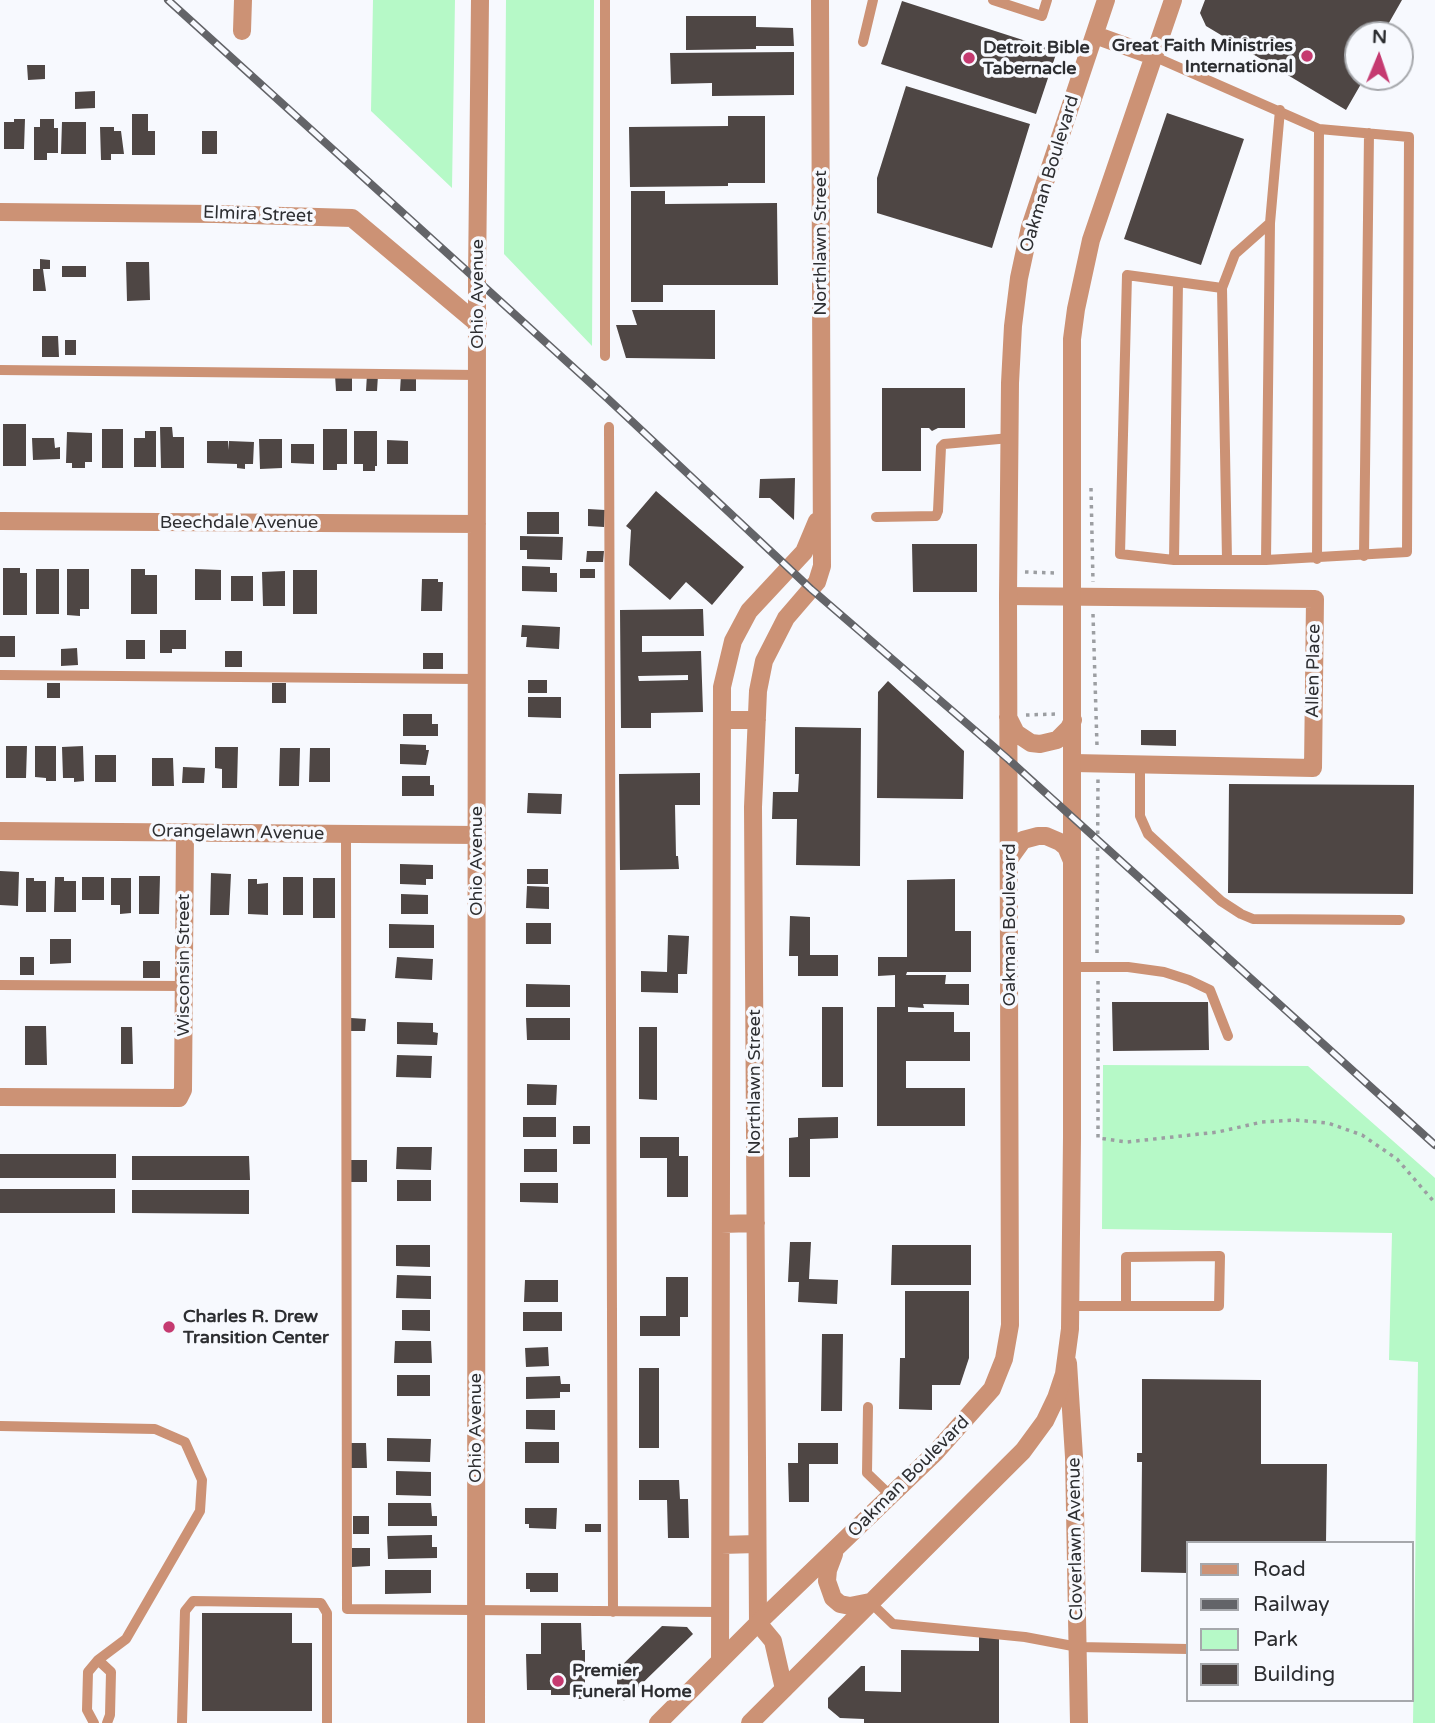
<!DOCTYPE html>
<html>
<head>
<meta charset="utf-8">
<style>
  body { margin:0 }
  #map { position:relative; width:1435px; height:1723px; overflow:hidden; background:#f7f9fe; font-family:"Varela Round",sans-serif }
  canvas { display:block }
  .legend { position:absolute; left:1186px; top:1541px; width:228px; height:161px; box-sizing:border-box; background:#f7f9fe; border:2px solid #a6a8ac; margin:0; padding:9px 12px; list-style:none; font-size:21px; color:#2d2e31 }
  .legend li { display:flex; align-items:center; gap:14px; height:35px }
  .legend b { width:35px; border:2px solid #a6a8ac }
  .north { position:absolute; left:1344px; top:21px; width:70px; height:70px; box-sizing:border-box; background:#f7f9fe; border:2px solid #a6a8ac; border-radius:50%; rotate:2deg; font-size:19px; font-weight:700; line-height:28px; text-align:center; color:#2d2e31 }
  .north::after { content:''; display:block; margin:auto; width:24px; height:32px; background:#c53a70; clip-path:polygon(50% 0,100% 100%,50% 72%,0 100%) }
</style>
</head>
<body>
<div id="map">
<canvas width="1435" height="1723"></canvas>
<ul class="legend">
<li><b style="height:9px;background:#cc9275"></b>Road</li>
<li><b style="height:9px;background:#636468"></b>Railway</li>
<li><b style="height:19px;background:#b6f9c7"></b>Park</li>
<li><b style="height:19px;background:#4e4644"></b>Building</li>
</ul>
<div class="north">N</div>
</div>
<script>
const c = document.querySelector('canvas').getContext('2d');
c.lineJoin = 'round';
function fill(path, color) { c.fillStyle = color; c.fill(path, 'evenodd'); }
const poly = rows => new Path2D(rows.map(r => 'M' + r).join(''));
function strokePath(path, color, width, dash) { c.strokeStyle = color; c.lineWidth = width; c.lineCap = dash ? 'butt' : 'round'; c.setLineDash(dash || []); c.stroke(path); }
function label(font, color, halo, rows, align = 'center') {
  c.font = font + ' "Varela Round",sans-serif'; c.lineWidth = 7; c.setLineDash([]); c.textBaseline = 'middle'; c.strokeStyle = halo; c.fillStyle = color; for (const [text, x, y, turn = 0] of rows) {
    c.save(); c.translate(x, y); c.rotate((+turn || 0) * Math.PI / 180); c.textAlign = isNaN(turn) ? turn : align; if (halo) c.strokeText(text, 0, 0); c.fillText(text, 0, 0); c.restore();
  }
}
const green = poly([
  [373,0,455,0,452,188,371,111],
  [506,0,594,0,592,346,504,254],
  [1103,1065,1308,1066,1435,1178,1435,1723,1413,1723,1418,1362,1389,1360,1392,1233,1102,1229]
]);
const building = poly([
  [1205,0,1402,0,1382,35,1358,35,1358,77,1365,77,1346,110,1206,26,1200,13],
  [902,1,1057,51,1036,114,881,64],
  [686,16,756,16,756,27,793,28,794,46,756,46,756,49,686,50],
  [794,52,794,95,712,96,712,83,671,84,670,53],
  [27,65,45,65,45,79,28,80],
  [906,86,1030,124,992,248,877,213,877,178],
  [95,91,95,108,75,109,75,92],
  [1167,113,1244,139,1201,265,1124,239],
  [132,114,148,114,148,131,155,131,155,155,132,155],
  [728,116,765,116,765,183,728,183,728,186,630,187,629,127,728,126],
  [14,119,25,119,24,149,4,149,4,122,14,122],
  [40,119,54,119,54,128,58,128,58,153,47,153,47,160,34,160,34,127,40,127],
  [62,122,86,122,86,154,61,154],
  [100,127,114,127,114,131,121,131,124,154,111,154,111,160,101,160],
  [202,131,217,131,217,154,202,154],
  [631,191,665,191,665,204,777,203,778,285,663,285,663,302,631,302],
  [40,259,50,260,50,269,43,269,46,291,33,291,33,269,40,269],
  [126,262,149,262,150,300,127,301],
  [62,266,86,266,86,277,62,277],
  [632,310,715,310,715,359,626,358,616,325,637,325],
  [42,336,58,336,59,357,42,357],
  [65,340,76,340,76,355,65,355],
  [367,374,378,375,377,391,366,391],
  [335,375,352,375,352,391,336,391],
  [401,375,416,375,416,391,400,391],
  [882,388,965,388,965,428,938,428,932,431,929,428,921,428,921,471,882,471],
  [3,424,26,424,26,466,3,466],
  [160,427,172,427,173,437,184,437,184,468,161,468],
  [102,429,123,429,123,468,102,468],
  [323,429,347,429,347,464,337,464,337,470,323,470],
  [145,431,156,431,156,467,134,467,134,438,145,438],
  [354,431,377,431,377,466,375,466,375,471,363,471,363,464,354,464],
  [67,432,92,433,92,462,85,462,85,468,72,468,72,463,66,463],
  [32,438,54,438,55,448,60,447,60,459,33,460],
  [259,439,282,439,282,468,260,469],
  [387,440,408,441,408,464,387,464],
  [207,441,228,441,228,450,229,441,254,442,253,464,245,464,245,469,237,468,237,464,207,463],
  [291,444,314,444,314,464,291,463],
  [795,478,794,520,770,498,759,498,760,479],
  [656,491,744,567,712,605,686,582,670,600,629,565,631,530,626,526],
  [588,509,605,510,604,527,588,526],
  [527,512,559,512,559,534,527,534],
  [520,536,563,537,562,560,527,559,527,550,520,550],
  [912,544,977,544,977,592,913,592],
  [587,551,604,551,603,562,586,562],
  [522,566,550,567,550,573,557,573,557,592,522,591],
  [3,568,20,568,20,573,27,573,27,615,3,615],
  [36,569,59,569,59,614,36,614],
  [67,569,89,569,89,609,80,609,80,616,67,615],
  [131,569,145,569,145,575,157,575,157,614,131,614],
  [195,569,221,570,221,600,195,600],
  [580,569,595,569,595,578,580,578],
  [293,570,317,570,317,614,293,614],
  [285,571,285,606,263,606,262,572],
  [231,576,253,576,253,601,231,601],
  [422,579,438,579,438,582,443,582,442,611,421,611],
  [703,609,704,636,642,636,642,652,701,651,703,712,651,713,651,728,621,728,620,610],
  [688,675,688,680,639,681,638,676],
  [522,625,560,627,559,649,526,647,527,637,521,637],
  [160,630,186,630,186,649,172,649,172,653,160,653],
  [0,636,15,636,15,657,0,657],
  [126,640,145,640,145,659,126,659],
  [77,648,78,665,61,666,61,649],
  [225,651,242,651,242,667,225,667],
  [423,653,443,653,443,669,423,669],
  [528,680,547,680,547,693,528,693],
  [888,681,964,751,963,799,877,798,878,692],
  [47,683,60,683,60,698,47,698],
  [272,683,286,683,286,703,272,703],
  [528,697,561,697,561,718,528,717],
  [403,714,432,714,432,724,438,724,438,736,403,736],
  [795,727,861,728,860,866,796,865,797,819,772,819,773,792,798,792,799,774,795,774],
  [1141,730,1176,730,1176,746,1141,745],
  [400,744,426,745,426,750,429,750,426,765,400,764],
  [6,746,27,746,26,778,6,778],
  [35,746,56,746,56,781,46,781,46,778,35,777],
  [83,746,84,781,74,782,74,778,63,778,62,747],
  [215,747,238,747,237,788,222,788,222,769,215,768],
  [280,748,300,748,299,786,279,786],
  [310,748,330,748,330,782,309,782],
  [95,755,116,755,116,782,95,782],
  [152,758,173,758,174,786,152,786],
  [183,767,205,768,204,783,182,783],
  [700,773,700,805,675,805,676,856,678,856,679,869,620,870,619,774],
  [402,776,430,776,430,785,434,785,434,796,402,796],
  [1229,784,1414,785,1413,894,1228,893],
  [528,793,562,794,561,814,527,813],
  [400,864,433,865,433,879,426,879,426,885,400,884],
  [527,869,548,869,548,884,527,884],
  [0,871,19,872,18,906,0,905],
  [211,873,231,874,229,915,210,915],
  [139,876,160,876,159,914,139,914],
  [55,877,64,877,64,881,76,881,76,912,54,912],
  [82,877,104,877,104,900,82,900],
  [283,877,303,877,303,915,283,915],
  [26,878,34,878,34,881,46,881,46,912,26,912],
  [111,878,131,878,131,913,120,914,120,905,111,905],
  [313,878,335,878,335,918,313,918],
  [248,879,257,879,257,884,268,883,268,915,248,914],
  [955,879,955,931,971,931,971,972,907,972,906,975,946,975,945,984,969,984,969,1005,923,1004,924,1008,908,1007,908,1012,954,1012,954,1032,970,1032,970,1061,906,1061,906,1088,965,1088,965,1126,877,1126,877,1007,895,1007,895,975,878,976,878,957,907,957,907,880],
  [527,886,549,887,549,909,526,908],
  [401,894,428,895,428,914,401,914],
  [790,916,810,917,810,955,838,955,838,976,798,976,798,956,789,956],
  [526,923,551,923,551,944,526,944],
  [389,924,434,925,434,948,389,948],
  [668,935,689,936,687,974,678,974,678,993,641,992,641,971,667,972],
  [50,939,71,939,71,963,50,964],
  [20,957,34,957,34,975,20,975],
  [397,957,433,959,432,980,395,978],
  [143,961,160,961,160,978,143,978],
  [526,984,570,985,570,1007,526,1007],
  [1112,1002,1208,1002,1209,1050,1113,1051],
  [822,1007,843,1007,843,1087,822,1087],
  [351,1018,366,1019,365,1031,350,1031],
  [526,1018,570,1018,570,1040,527,1040],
  [397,1022,433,1023,433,1032,438,1033,437,1045,397,1044],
  [25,1026,46,1026,47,1065,25,1065],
  [121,1027,132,1027,133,1064,121,1064],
  [639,1027,657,1027,657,1100,639,1099],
  [397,1055,432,1056,431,1078,396,1077],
  [527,1084,557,1085,556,1105,527,1105],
  [523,1117,556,1117,556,1137,523,1137],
  [838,1117,838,1138,810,1139,810,1177,789,1177,789,1138,798,1137,798,1118],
  [573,1126,590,1126,590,1144,573,1144],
  [640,1137,679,1137,679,1156,688,1156,688,1197,667,1197,667,1158,640,1158],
  [397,1147,432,1147,431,1170,396,1169],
  [524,1149,557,1149,557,1172,524,1172],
  [0,1154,116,1154,116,1178,0,1178],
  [132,1156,249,1156,250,1180,132,1180],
  [351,1160,367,1160,367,1182,351,1182],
  [397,1180,431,1180,431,1201,397,1201],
  [520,1183,558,1183,558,1203,520,1202],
  [0,1189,115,1189,115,1213,0,1213],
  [132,1190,249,1190,249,1214,132,1213],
  [790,1242,811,1242,809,1279,838,1280,837,1304,798,1302,799,1282,788,1282],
  [396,1245,430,1245,430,1267,396,1266],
  [892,1245,971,1245,971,1285,891,1285],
  [397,1275,431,1276,431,1299,396,1298],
  [666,1277,688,1277,688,1317,680,1317,680,1336,640,1336,640,1316,666,1316],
  [525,1280,558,1280,558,1302,524,1302],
  [905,1291,969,1291,969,1358,960,1385,932,1385,932,1410,899,1409,900,1358,905,1358],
  [402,1310,430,1310,430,1331,402,1330],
  [523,1312,562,1312,562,1331,523,1331],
  [822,1334,843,1334,842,1411,821,1411],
  [395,1341,431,1341,432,1363,394,1363],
  [548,1347,549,1366,526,1367,525,1348],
  [639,1368,659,1368,659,1448,639,1448],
  [397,1375,430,1375,430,1396,397,1396],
  [560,1376,561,1384,570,1384,570,1392,560,1392,560,1398,526,1399,526,1377],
  [1142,1379,1261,1380,1261,1464,1327,1464,1326,1543,1188,1543,1188,1573,1141,1572,1142,1462,1137,1462,1137,1453,1142,1453],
  [526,1410,555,1410,555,1430,526,1429],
  [387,1438,431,1439,430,1462,387,1461],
  [525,1442,559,1442,559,1463,525,1463],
  [350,1443,366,1443,367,1468,350,1468],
  [798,1443,838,1443,838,1464,809,1464,809,1502,789,1502,788,1463,798,1463],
  [396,1471,431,1472,431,1496,396,1495],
  [639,1480,679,1480,680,1499,688,1499,689,1538,668,1538,667,1500,639,1500],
  [388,1503,431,1503,432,1516,437,1516,437,1526,388,1526],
  [525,1508,557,1508,556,1529,529,1528,529,1524,525,1524],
  [353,1516,369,1516,369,1534,353,1534],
  [585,1524,601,1524,601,1532,585,1532],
  [432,1535,432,1547,437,1547,437,1558,388,1559,387,1536],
  [352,1548,370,1548,370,1566,352,1567],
  [385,1570,431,1570,431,1593,385,1594],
  [526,1573,558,1573,558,1592,530,1592,530,1589,526,1589],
  [202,1613,292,1613,292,1643,312,1643,312,1711,202,1711],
  [541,1623,581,1623,582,1650,585,1650,585,1699,573,1699,573,1695,551,1695,551,1690,527,1690,526,1654,541,1654],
  [662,1626,687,1627,693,1634,624,1701,617,1694,617,1670],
  [979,1636,999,1636,999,1723,864,1723,864,1719,840,1718,828,1708,828,1698,861,1666,865,1666,865,1691,901,1692,901,1650,979,1651]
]);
const path = poly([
  [1091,488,1093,582],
  [1025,572,1056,573],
  [1093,614,1097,746],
  [1026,715,1057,714],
  [1097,953,1098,778],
  [1098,981,1098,1138,1127,1142,1218,1132,1262,1122,1295,1120,1328,1123,1362,1135,1397,1159,1435,1203]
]);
const service = poly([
  [993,0,1042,16,1047,0],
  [863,42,873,0],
  [1153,56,1319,129,1409,137,1407,552,1266,560,1174,560,1120,554,1127,275,1222,288,1235,254,1270,223],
  [1222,288,1227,560],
  [605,356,605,0],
  [0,370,478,375],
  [609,427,613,1612],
  [876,517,936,516,938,511,941,447,944,444,1010,438],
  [1364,556,1369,133],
  [1317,559,1319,129],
  [1174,560,1178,282],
  [1266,560,1270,223,1280,110],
  [0,675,477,679],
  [1140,766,1140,816,1148,834,1221,901,1241,914,1253,919,1400,920],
  [346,834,347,1609,721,1612],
  [1072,967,1128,967,1164,972,1189,980,1210,990,1228,1036],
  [0,985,183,986],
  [1070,1306,1219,1306,1220,1256,1126,1257,1126,1305],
  [868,1407,867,1473,891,1496],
  [0,1426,155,1429,185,1442,202,1480,200,1511,126,1639,98,1660],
  [870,1602,893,1624,1025,1637,1078,1647,1188,1649],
  [94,1723,87,1710,88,1672,98,1660,111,1672,110,1715,107,1723],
  [182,1723,185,1611,193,1601,321,1603,327,1613,327,1723]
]);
const minor = poly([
  [242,31,243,0],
  [0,212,216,214,352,218,478,324],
  [0,521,477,524],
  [1008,596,1315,599,1313,768,1074,763],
  [722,720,757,720],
  [0,831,477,835],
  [0,1097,179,1098,183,1090,185,832],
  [721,1224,756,1223],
  [1068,1363,1074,1457,1079,1723],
  [721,1545,757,1544],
  [720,1660,722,687,733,641,749,611,804,552,817,521],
  [784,1689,773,1641,758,1623,753,807,758,691,764,661,786,618,817,582,822,566,820,0],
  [476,1723,477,279,480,0]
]);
const tertiary = poly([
  [1095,35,1153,56],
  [1008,717,1016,733,1031,743,1040,744,1057,740,1069,728,1073,720],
  [1010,858,1023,840,1038,836,1046,836,1060,842,1066,847,1072,861],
  [834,1554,828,1570,827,1581,833,1598,840,1604,850,1606,870,1602],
  [658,1723,758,1623,935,1453,992,1389,1004,1359,1010,1325,1008,596,1010,383,1013,326,1019,278,1030,227,1106,0],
  [750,1723,1023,1451,1045,1421,1056,1398,1064,1374,1070,1329,1072,1137,1072,339,1076,309,1091,240,1173,0]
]);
const rail = poly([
  [168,0,607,398,811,589,1008,759,1435,1145]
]);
const markers = [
  [1307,56,7,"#c53a70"],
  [969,58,7,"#c53a70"],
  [169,1327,7,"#c53a70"],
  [558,1681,7,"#c53a70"]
];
const poiNames = [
  ["Great Faith Ministries",1293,46,"right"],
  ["International",1293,67,"right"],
  ["Detroit Bible",983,48],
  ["Tabernacle",983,69],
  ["Charles R. Drew",183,1317],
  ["Transition Center",183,1338],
  ["Premier",572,1671],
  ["Funeral Home",572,1692]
];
const streetNames = [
  ["Oakman Boulevard",1050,174,-73],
  ["Elmira Street",258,215,2],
  ["Northlawn Street",821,243,-90],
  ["Ohio Avenue",478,294,-90],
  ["Beechdale Avenue",239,523],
  ["Allen Place",1314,671,-89],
  ["Orangelawn Avenue",238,833,1],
  ["Ohio Avenue",477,861,-90],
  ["Oakman Boulevard",1010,925,-90],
  ["Wisconsin Street",184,965,-90],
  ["Northlawn Street",755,1082,-90],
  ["Ohio Avenue",476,1428,-90],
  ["Oakman Boulevard",909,1477,-45],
  ["Cloverlawn Avenue",1076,1539,-91]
];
fill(green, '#b6f9c7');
fill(building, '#4e4644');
strokePath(path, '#9c9ea2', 3.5, [3.5, 5]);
strokePath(service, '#cc9275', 10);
strokePath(minor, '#cc9275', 18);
strokePath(tertiary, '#cc9275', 18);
strokePath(rail, '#636468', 8);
strokePath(rail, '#f7f9fe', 5, [16]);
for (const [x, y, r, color] of markers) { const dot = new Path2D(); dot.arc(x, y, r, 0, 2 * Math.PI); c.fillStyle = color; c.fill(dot); strokePath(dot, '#f7f9fe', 2.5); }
label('bold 18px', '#2d2e31', '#f7f9fe', poiNames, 'left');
label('18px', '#2d2e31', '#f7f9fe', streetNames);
</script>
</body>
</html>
